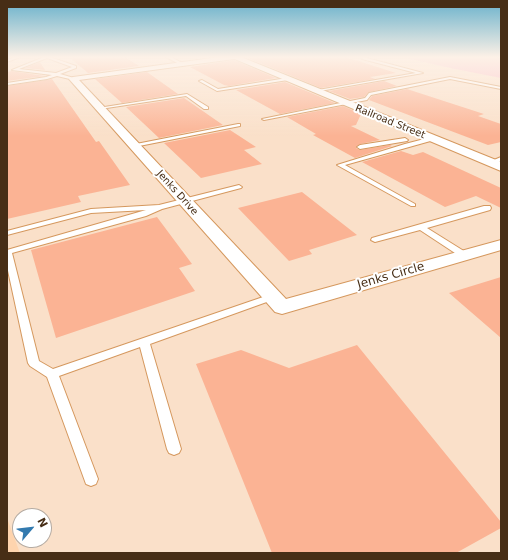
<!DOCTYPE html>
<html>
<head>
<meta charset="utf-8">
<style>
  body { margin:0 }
  #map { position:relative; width:508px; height:560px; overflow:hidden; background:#fae0c9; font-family:"DejaVu Sans",sans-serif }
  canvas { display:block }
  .frame { position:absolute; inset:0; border:8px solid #472e16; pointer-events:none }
  .north { position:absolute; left:12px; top:508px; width:40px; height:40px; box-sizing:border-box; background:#fff; border:1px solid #b5aba2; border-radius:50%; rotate:62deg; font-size:11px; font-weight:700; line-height:16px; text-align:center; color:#472e16 }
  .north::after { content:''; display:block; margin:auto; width:14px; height:18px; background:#337aaf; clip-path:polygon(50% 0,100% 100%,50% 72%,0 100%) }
</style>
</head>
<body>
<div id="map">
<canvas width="508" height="560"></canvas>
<div class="frame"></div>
<div class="north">N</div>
</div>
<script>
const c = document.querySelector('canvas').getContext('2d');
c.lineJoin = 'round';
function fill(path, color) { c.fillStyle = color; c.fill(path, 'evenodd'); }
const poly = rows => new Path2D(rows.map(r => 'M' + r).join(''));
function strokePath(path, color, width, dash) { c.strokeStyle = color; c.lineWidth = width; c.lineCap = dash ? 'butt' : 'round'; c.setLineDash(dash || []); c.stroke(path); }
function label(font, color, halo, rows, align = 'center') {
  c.font = font + ' "DejaVu Sans",sans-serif'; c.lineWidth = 4; c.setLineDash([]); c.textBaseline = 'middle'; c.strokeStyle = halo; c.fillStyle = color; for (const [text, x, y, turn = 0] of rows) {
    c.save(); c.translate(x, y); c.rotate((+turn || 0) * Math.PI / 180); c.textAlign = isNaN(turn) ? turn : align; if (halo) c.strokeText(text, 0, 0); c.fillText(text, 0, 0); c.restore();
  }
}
const built = poly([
  [7,518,20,553,7,553]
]);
const green = poly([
  [401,57,501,57,501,78,455,69]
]);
const building = poly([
  [69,57,125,57,139,66,88,73],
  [245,57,346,57,396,73,370,77,375,79,321,88],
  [234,60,276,78,229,86,224,85,190,67],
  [40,62,45,70,25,68],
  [11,71,12,71,45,76,7,81,7,72],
  [147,72,178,94,122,103,95,79],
  [52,79,96,142,99,141,130,185,78,196,81,202,7,219,7,86],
  [384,81,397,86,369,92,364,97,350,99,329,91],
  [285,82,335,103,280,114,236,90],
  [407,89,484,114,478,116,501,124,501,142,488,145,369,100,372,96],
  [184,98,223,125,159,138,126,107],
  [343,106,361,114,356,125,351,126,380,140,360,144,356,147,356,148,360,150,390,145,392,146,355,158,313,135,316,134,287,117],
  [230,130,256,147,244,150,262,164,201,178,164,143],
  [401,151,413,155,423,152,501,188,501,208,476,196,445,207,362,162],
  [302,192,357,235,309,250,312,254,289,261,238,208],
  [157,217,192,264,179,268,195,291,56,338,31,250],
  [501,277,501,338,449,293],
  [357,345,501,522,501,528,456,553,272,553,196,364,241,350,289,368]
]);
const path = poly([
  [497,57,501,59]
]);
const service = poly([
  [15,57,20,57,7,62,7,60,15,57],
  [44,57,50,57,76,66,76,68,60,74,74,78,74,80,57,76,47,79,7,85,7,83,46,77,52,75,12,70,44,57],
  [47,58,72,67,56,73,19,69,47,58],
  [166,57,171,57,184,64,181,65,166,57],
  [363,57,423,73,314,92,312,91,416,73,362,59,363,57],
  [450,77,501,87,501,89,450,79,371,95,367,100,264,120,262,119,365,98,369,93,450,77],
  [287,78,288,80,217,91,199,81,202,80,218,89,287,78],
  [187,94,208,107,208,109,204,109,186,96,100,109,98,108,187,94],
  [238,124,240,124,240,126,134,147,131,145,238,124],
  [432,137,435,139,434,140,345,165,415,204,415,206,411,206,337,165,405,144,432,137],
  [405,138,408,140,407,141,360,149,357,147,360,145,405,138],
  [501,157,501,161,490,165,487,163,501,157],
  [239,185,242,187,241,188,162,209,146,216,12,253,39,361,53,369,269,295,272,294,277,297,275,299,150,344,181,449,179,453,174,455,169,453,167,449,140,347,59,376,98,479,96,484,91,486,86,484,47,377,30,366,28,363,7,266,7,250,146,210,91,213,7,235,7,231,91,209,159,205,239,185],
  [484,206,490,206,491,208,490,210,427,228,467,253,468,255,467,257,461,257,420,230,375,242,371,240,372,238,484,206]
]);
const minor = poly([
  [219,57,237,57,234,59,79,80,286,299,501,240,501,250,282,314,275,312,69,79,73,77,219,57]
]);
const secondary = poly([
  [230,57,241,57,501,162,501,171,230,57]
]);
const farStreetnames = [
  ["Railroad Street",390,122,22],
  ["Jenks Drive",177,193,48]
];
const streetNames = [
  ["Jenks Circle",391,276,-16]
];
fill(built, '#fed4ae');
fill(green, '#fbb6c6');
fill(building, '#fbb394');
strokePath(service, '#d5985e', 2);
strokePath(minor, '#d5985e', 2);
strokePath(secondary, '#d5985e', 2);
strokePath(path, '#baa089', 1, [1, 1]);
fill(service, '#fff');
fill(minor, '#fff');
fill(secondary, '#fff');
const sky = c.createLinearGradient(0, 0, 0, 136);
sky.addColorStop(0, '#68b1cb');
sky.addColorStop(0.42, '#fdf1e7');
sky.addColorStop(1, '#fdf1e700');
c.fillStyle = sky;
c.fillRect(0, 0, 508, 136);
label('10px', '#472e16', '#fff', farStreetnames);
label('12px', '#472e16', '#fff', streetNames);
</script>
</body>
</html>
